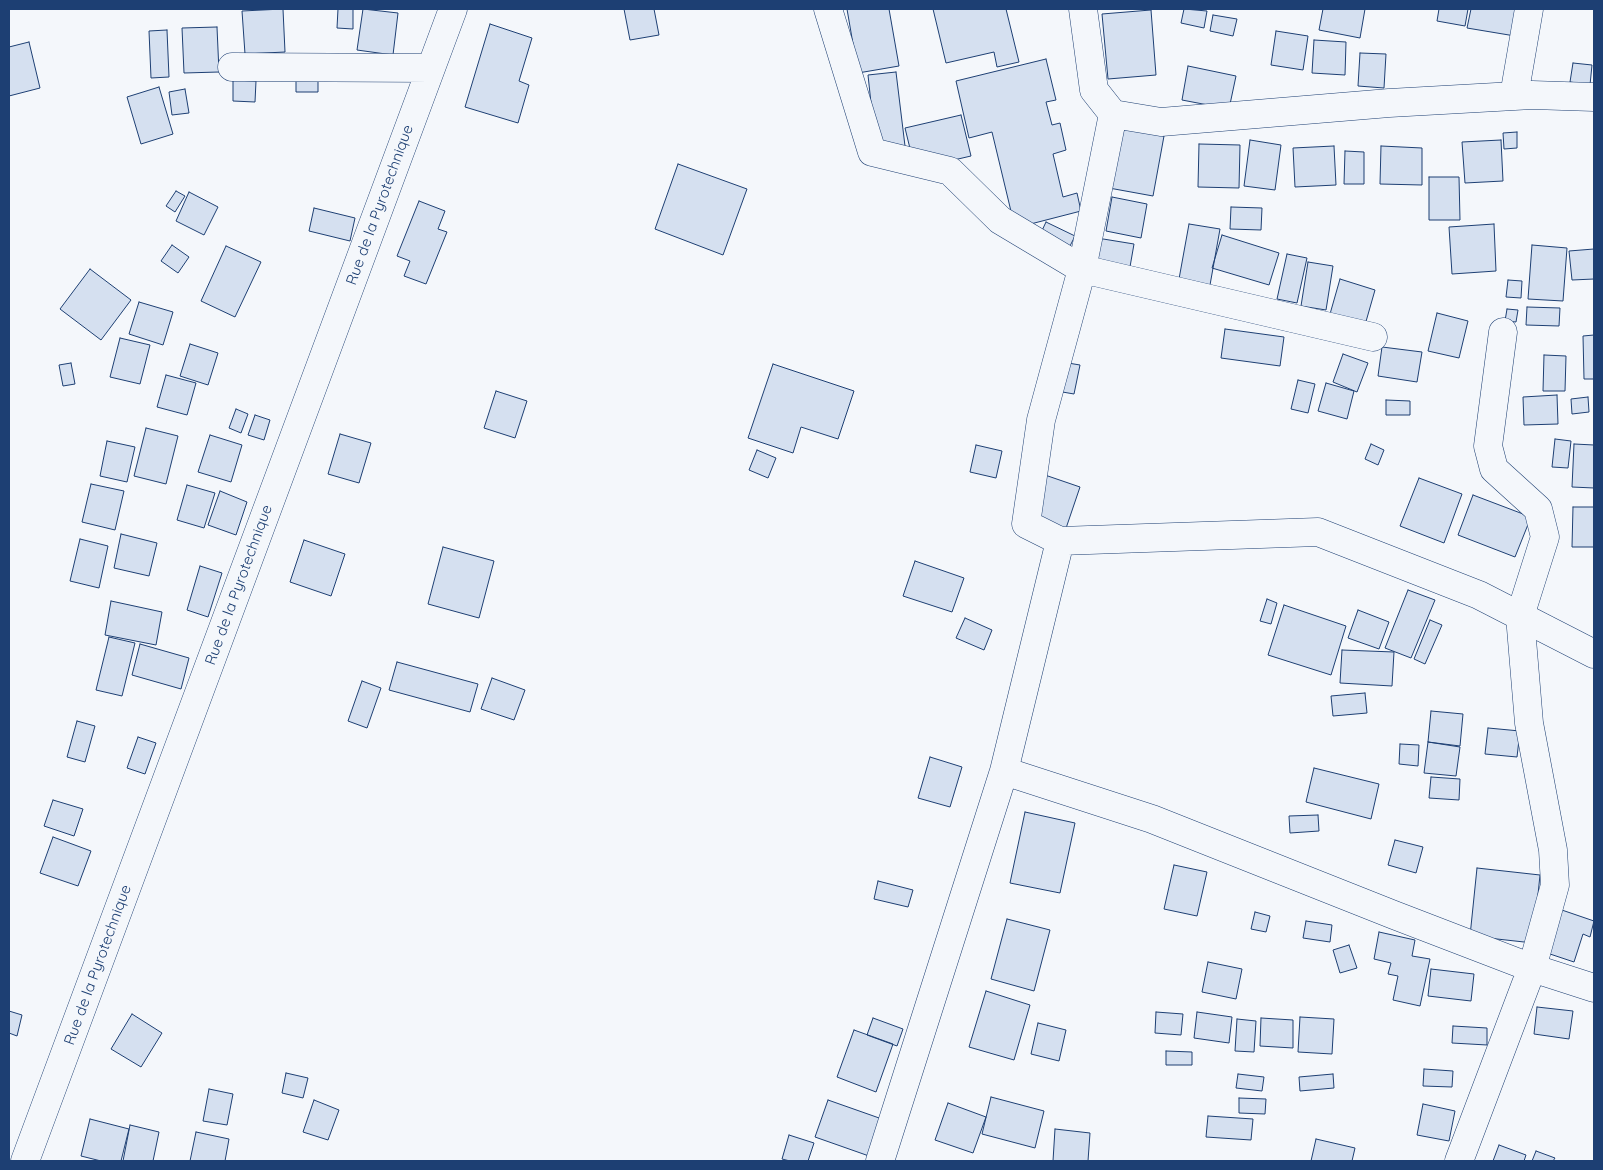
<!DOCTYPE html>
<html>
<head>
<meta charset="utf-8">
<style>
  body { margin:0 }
  #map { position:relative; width:1603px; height:1170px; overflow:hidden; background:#f4f7fb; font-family:Quicksand,sans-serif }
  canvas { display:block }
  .frame { position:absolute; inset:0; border:10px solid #1d3f73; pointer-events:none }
</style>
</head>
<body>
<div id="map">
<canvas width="1603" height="1170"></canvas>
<div class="frame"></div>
</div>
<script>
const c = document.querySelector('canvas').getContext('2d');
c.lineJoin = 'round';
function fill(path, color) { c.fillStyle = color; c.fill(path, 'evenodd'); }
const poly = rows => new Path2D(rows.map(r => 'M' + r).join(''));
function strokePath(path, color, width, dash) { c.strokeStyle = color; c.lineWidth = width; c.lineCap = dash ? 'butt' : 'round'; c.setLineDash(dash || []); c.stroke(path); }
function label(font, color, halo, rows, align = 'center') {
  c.font = font + ' Quicksand,sans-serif'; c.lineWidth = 4; c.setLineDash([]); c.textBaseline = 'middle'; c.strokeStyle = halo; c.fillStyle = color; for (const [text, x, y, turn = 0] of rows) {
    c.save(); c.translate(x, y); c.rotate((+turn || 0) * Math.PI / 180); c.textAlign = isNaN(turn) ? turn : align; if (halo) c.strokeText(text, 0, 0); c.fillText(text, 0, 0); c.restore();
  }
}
const building = poly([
  [283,9,285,52,245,54,242,11,283,9],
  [338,9,353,9,353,29,337,28,338,9],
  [363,9,398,13,393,55,357,50,363,9],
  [624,9,654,9,659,35,630,40,624,9],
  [847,9,889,9,899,66,858,73,847,9],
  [933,9,1006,9,1019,62,997,67,994,52,946,63,933,9],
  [1184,9,1207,11,1204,28,1181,23,1184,9],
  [1323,9,1365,9,1360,38,1319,30,1323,9],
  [1439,9,1468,9,1465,26,1437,21,1439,9],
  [1471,9,1519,9,1515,36,1467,28,1471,9],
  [1151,10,1156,75,1108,79,1102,14,1151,10],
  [1213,15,1237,19,1233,36,1210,31,1213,15],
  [490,24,532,38,519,81,529,85,518,123,465,107,490,24],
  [217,27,219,72,184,73,182,28,217,27],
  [167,30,169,77,151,78,149,31,167,30],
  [1276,31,1308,36,1303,70,1271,65,1276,31],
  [1314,40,1346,42,1345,75,1312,73,1314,40],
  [29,42,40,88,9,96,9,47,29,42],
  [1360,53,1386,54,1384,88,1358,86,1360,53],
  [1046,59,1056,100,1046,102,1052,125,1060,123,1066,150,1053,154,1063,197,1077,193,1081,211,1015,228,992,132,969,138,956,81,1046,59],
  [1573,63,1592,65,1590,85,1570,82,1573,63],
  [1188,66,1236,76,1229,109,1182,100,1188,66],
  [896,72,905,146,876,150,868,75,896,72],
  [296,79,318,80,318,92,296,92,296,79],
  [233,80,256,81,255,102,233,101,233,80],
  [159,87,173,134,141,144,127,97,159,87],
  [185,89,189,113,172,115,169,92,185,89],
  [961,115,971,156,915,169,905,128,961,115],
  [1120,128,1164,136,1153,196,1109,188,1120,128],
  [1517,132,1517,148,1504,149,1503,133,1517,132],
  [1250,140,1281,145,1275,190,1244,186,1250,140],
  [1501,140,1503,181,1465,183,1462,142,1501,140],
  [1199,144,1240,145,1239,188,1198,187,1199,144],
  [1334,146,1336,185,1295,187,1293,148,1334,146],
  [1381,146,1422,148,1422,185,1380,184,1381,146],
  [1345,151,1364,152,1364,184,1344,184,1345,151],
  [678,164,747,189,723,255,655,229,678,164],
  [1429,177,1459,177,1460,220,1429,220,1429,177],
  [176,191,185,196,175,212,166,206,176,191],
  [189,192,218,207,204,235,176,221,189,192],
  [1112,197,1147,204,1141,238,1106,231,1112,197],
  [419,201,445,211,438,229,447,232,426,284,404,276,410,261,397,256,419,201],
  [1231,207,1262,208,1261,230,1230,229,1231,207],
  [314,208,355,218,350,241,309,231,314,208],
  [1046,222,1075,236,1061,264,1033,250,1046,222],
  [1189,224,1220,229,1210,285,1179,279,1189,224],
  [1494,224,1496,271,1452,274,1449,227,1494,224],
  [1222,235,1279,253,1269,285,1212,268,1222,235],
  [1097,238,1134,244,1127,284,1090,277,1097,238],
  [172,245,189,257,178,273,161,261,172,245],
  [1532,245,1567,248,1563,301,1528,299,1532,245],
  [226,246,261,262,235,317,201,301,226,246],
  [1594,249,1594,279,1572,280,1569,251,1594,249],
  [1287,254,1307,258,1297,303,1277,299,1287,254],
  [1308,262,1333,266,1326,310,1301,306,1308,262],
  [90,269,131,300,101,340,60,309,90,269],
  [1340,279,1375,290,1365,325,1330,314,1340,279],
  [1508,280,1522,281,1521,298,1506,297,1508,280],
  [139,302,173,312,163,345,129,334,139,302],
  [1527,307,1560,308,1559,326,1526,325,1527,307],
  [1507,309,1518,310,1516,322,1505,321,1507,309],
  [1437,313,1468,321,1459,358,1428,351,1437,313],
  [1225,329,1284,337,1280,366,1221,358,1225,329],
  [1594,335,1594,379,1584,379,1583,336,1594,335],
  [120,338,150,345,140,384,110,377,120,338],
  [190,344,218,353,208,385,180,376,190,344],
  [1382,347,1422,352,1417,382,1378,376,1382,347],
  [1343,354,1368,363,1357,392,1333,382,1343,354],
  [1544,355,1566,356,1565,391,1543,391,1544,355],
  [1056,361,1080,365,1074,394,1051,390,1056,361],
  [71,363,75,384,63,386,59,365,71,363],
  [773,364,854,391,838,439,801,427,793,453,748,438,773,364],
  [166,375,196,383,187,415,157,407,166,375],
  [1298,380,1315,384,1308,413,1291,409,1298,380],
  [1326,383,1354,391,1347,419,1318,411,1326,383],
  [496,391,527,401,515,438,484,428,496,391],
  [1557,395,1558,424,1524,425,1523,397,1557,395],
  [1588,397,1589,412,1572,414,1571,399,1588,397],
  [1386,400,1410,401,1410,415,1386,415,1386,400],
  [236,409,248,414,241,433,229,428,236,409],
  [255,415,270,420,264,440,248,435,255,415],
  [146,428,178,436,166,484,134,476,146,428],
  [340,434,371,443,359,483,328,474,340,434],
  [210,435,242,445,231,482,198,472,210,435],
  [1555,439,1571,441,1568,468,1552,467,1555,439],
  [107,441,135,447,127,482,100,476,107,441],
  [1371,444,1384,450,1378,465,1365,459,1371,444],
  [1574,444,1594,445,1594,488,1572,487,1574,444],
  [976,445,1002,451,996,478,970,472,976,445],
  [757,450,776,458,768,478,749,470,757,450],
  [1042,474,1080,487,1061,543,1023,530,1042,474],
  [1419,478,1462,494,1444,543,1400,526,1419,478],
  [91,484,124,491,115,530,82,522,91,484],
  [187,485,215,493,204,528,177,520,187,485],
  [220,491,247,502,236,535,208,525,220,491],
  [1473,495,1531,517,1515,557,1458,535,1473,495],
  [1573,507,1594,507,1594,547,1572,547,1573,507],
  [121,534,157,543,149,576,114,568,121,534],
  [80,539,108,546,99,588,70,581,80,539],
  [304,540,345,554,331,596,290,582,304,540],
  [443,547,494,561,479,618,428,604,443,547],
  [915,561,964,578,952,612,903,596,915,561],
  [200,566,222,573,208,617,187,610,200,566],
  [1408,590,1435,600,1411,658,1385,648,1408,590],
  [1267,599,1277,603,1271,624,1260,621,1267,599],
  [111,601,162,612,156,645,105,635,111,601],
  [1284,605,1346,626,1331,675,1268,655,1284,605],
  [1358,610,1389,622,1379,649,1348,638,1358,610],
  [965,618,992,630,984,650,956,638,965,618],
  [1430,620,1442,625,1425,664,1414,659,1430,620],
  [109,637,135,643,122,696,96,690,109,637],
  [140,644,189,658,181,689,132,675,140,644],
  [1342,650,1394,652,1392,686,1340,683,1342,650],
  [397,662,478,684,470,712,389,690,397,662],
  [492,678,525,690,514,720,481,709,492,678],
  [362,681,381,688,367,728,348,721,362,681],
  [1365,693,1367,713,1333,716,1331,696,1365,693],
  [1431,711,1463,714,1460,746,1428,742,1431,711],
  [77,721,95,726,85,762,67,757,77,721],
  [1488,728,1520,731,1517,757,1485,754,1488,728],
  [138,737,156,743,145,774,127,768,138,737],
  [1428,742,1460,747,1456,776,1424,773,1428,742],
  [1400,744,1419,745,1418,766,1399,764,1400,744],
  [930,757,962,767,950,807,918,798,930,757],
  [1314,768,1379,784,1371,819,1306,802,1314,768],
  [1431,777,1460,779,1459,800,1429,798,1431,777],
  [53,800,83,809,74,836,44,826,53,800],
  [1025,812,1075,823,1060,893,1010,883,1025,812],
  [1318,815,1319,831,1290,833,1289,816,1318,815],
  [53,837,91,851,78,886,40,873,53,837],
  [1395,840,1423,847,1416,873,1388,865,1395,840],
  [1174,865,1207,872,1197,916,1164,909,1174,865],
  [1477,868,1540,875,1533,943,1470,936,1477,868],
  [878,881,913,890,908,907,874,899,878,881],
  [1553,907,1594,921,1590,937,1583,934,1574,962,1544,952,1553,907],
  [1255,912,1270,916,1266,932,1251,929,1255,912],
  [1007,919,1050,930,1034,991,991,979,1007,919],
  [1306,921,1332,925,1330,942,1303,938,1306,921],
  [1379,932,1415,940,1412,956,1430,959,1420,1006,1393,1000,1398,976,1388,974,1391,963,1374,959,1379,932],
  [1349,945,1357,968,1340,973,1333,950,1349,945],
  [1208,962,1242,969,1236,999,1202,992,1208,962],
  [1431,969,1474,974,1471,1001,1428,996,1431,969],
  [986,991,1030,1005,1014,1060,969,1047,986,991],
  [1537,1007,1573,1011,1569,1039,1534,1034,1537,1007],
  [9,1011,22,1015,17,1036,9,1033,9,1011],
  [1156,1012,1183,1014,1181,1035,1155,1033,1156,1012],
  [1197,1012,1232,1017,1229,1043,1194,1038,1197,1012],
  [132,1014,162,1033,141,1067,111,1049,132,1014],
  [1300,1017,1334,1019,1332,1054,1298,1052,1300,1017],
  [873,1018,903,1029,897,1046,867,1035,873,1018],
  [1261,1018,1293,1020,1293,1048,1260,1046,1261,1018],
  [1237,1019,1256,1021,1254,1052,1235,1051,1237,1019],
  [1038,1023,1066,1030,1059,1061,1031,1054,1038,1023],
  [1453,1026,1487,1028,1487,1045,1452,1043,1453,1026],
  [854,1030,893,1044,876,1092,837,1077,854,1030],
  [1166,1051,1192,1052,1192,1065,1166,1065,1166,1051],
  [1424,1069,1453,1071,1452,1087,1423,1086,1424,1069],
  [286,1073,308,1078,303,1098,282,1093,286,1073],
  [1238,1074,1264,1077,1262,1091,1236,1088,1238,1074],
  [1333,1074,1334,1088,1300,1091,1299,1077,1333,1074],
  [209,1089,233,1094,227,1125,203,1121,209,1089],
  [991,1097,1044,1111,1035,1148,982,1134,991,1097],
  [1239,1098,1266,1099,1265,1114,1239,1113,1239,1098],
  [314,1100,339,1110,328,1140,303,1132,314,1100],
  [828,1100,882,1119,869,1156,815,1137,828,1100],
  [948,1103,986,1117,973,1153,935,1140,948,1103],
  [1423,1104,1455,1111,1449,1141,1417,1135,1423,1104],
  [1208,1116,1253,1119,1251,1140,1206,1137,1208,1116],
  [90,1119,129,1129,121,1161,101,1161,81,1156,90,1119],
  [130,1125,159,1132,153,1161,123,1161,130,1125],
  [1055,1129,1090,1133,1088,1161,1053,1161,1055,1129],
  [196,1132,229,1139,225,1161,190,1161,196,1132],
  [789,1135,814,1143,808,1161,790,1161,782,1159,789,1135],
  [1316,1139,1355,1148,1352,1161,1311,1161,1316,1139],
  [1499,1145,1526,1155,1524,1161,1493,1161,1499,1145],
  [1536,1151,1555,1158,1553,1161,1532,1161,1536,1151]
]);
const minor = poly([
  [828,9,872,152,950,171,1000,220,1082,269,1041,420,1026,524,1060,541,1004,771,880,1161],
  [1083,9,1094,90,1113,114,1161,122,1389,103,1532,95,1594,97],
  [232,67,431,68],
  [1514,96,1529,9],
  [1113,114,1082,269,1373,337],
  [1060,541,1318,532,1479,595,1594,654],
  [1004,771,1152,819,1394,915,1532,968,1594,988],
  [25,1161,453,9],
  [1459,1161,1532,968,1555,885,1553,850,1529,723,1520,616,1545,537,1538,509,1494,469,1488,446,1503,332]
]);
const streetNames = [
  ["Rue de la Pyrotechnique",380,205,-70],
  ["Rue de la Pyrotechnique",239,585,-70],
  ["Rue de la Pyrotechnique",98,965,-70]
];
fill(building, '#d5e0f0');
strokePath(building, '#1d3f73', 1);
strokePath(minor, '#1d3f73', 29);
strokePath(minor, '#f4f7fb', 28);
label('15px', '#1d3f73', '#f4f7fb', streetNames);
</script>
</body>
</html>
